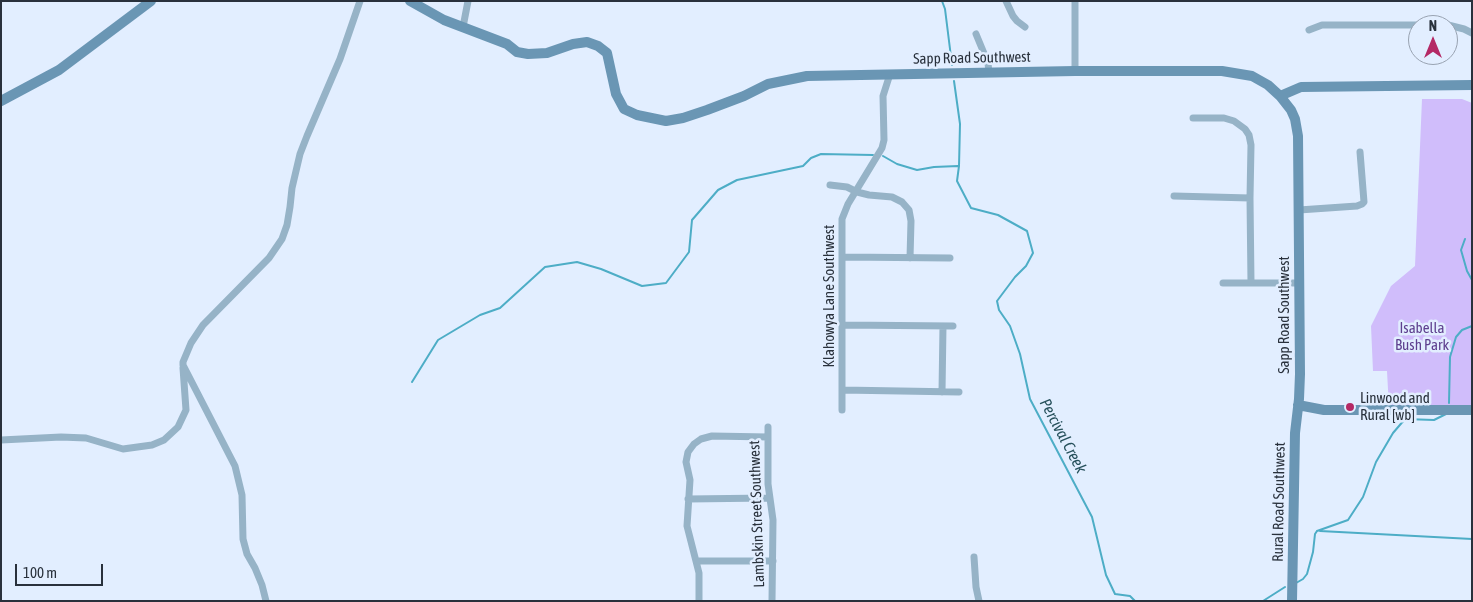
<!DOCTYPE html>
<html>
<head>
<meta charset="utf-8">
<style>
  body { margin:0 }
  #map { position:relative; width:1473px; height:602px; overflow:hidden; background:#e2eeff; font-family:"Asap Condensed",sans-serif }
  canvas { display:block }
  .frame { position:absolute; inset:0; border:2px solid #29313c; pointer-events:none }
  .north { position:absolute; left:1408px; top:15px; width:50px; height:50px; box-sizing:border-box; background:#e2eeff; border:1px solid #98a2b1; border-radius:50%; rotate:0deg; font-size:14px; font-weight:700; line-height:20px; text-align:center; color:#29313c }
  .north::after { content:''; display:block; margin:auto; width:18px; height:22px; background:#b42965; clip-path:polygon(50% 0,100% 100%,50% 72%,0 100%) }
  .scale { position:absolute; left:15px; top:564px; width:88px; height:22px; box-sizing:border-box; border:2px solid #29313c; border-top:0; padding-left:6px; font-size:15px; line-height:18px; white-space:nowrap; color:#29313c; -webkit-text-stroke:4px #e2eeff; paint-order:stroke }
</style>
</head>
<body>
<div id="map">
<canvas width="1473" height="602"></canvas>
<div class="frame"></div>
<div class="north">N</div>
<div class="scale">100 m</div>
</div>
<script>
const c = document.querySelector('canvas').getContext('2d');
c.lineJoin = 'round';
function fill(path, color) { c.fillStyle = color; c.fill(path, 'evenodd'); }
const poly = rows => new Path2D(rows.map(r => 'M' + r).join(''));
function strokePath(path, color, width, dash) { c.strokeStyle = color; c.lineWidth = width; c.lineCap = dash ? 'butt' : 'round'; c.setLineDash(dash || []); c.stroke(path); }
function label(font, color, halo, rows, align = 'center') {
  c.font = font + ' "Asap Condensed",sans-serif'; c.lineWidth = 5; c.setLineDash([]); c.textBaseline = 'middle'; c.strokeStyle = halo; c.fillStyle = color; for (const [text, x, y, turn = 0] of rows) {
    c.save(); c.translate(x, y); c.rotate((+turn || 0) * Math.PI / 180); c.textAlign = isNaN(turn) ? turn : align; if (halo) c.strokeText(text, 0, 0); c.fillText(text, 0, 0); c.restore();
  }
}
const green = poly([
  [1422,99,1462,99,1472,103,1472,408,1389,408,1387,371,1373,371,1371,326,1391,286,1415,266]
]);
const stream = poly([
  [942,1,945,9,952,65],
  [954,81,960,124,959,166,957,181,971,208,998,215,1027,231,1033,253,1026,266,1015,277,997,301,999,310,1010,326,1020,354,1030,399,1092,517,1106,575,1115,594,1130,596,1135,601],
  [883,156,897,164,917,170,934,167,958,166],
  [1465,239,1461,250,1467,271,1472,280],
  [412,382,438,340,480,315,500,308,545,267,577,262,601,269,642,286,666,283,689,252,692,220,718,190,737,180,803,166,811,158,821,154,873,155],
  [1449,403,1450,357,1456,337,1462,330,1472,326],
  [1317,531,1348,520,1363,497,1376,462,1393,433,1405,419,1434,420,1446,414],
  [1320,531,1472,539],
  [1296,583,1303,579,1307,574,1313,552,1315,534,1317,531],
  [1263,601,1285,587]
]);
const street = poly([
  [1006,1,1013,16,1017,21,1025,27],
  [1448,25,1464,29,1472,33],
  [463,27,468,1],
  [1309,30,1322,25,1418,25],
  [976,34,988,63,989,73],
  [1075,71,1075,1],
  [1193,118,1224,118,1234,121,1245,129,1249,135,1251,145,1250,198,1251,283],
  [830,185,847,187,857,192,869,195,892,197,902,202,909,210,911,221,910,258],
  [1174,196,1250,198],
  [1299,210,1357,206,1362,204,1364,202,1360,152],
  [843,257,950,258],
  [1223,283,1298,283],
  [843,325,953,326],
  [842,390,959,392],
  [942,392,943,326],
  [842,410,842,219,848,204,882,148,884,140,883,96,890,74],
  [768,427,768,484,773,520,772,601],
  [1,440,61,437,86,438,123,449,152,445,164,440,178,427,186,410,183,368],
  [688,499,769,498],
  [974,557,976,587,979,601],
  [696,561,773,561],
  [266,601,262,585,255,568,247,554,243,539,242,495,235,466,183,365,183,362,191,343,203,325,269,258,282,239,287,225,290,207,292,188,300,154,307,136,340,59,360,1],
  [699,601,699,573,687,526,690,480,686,462,688,452,694,444,701,439,712,436,768,437]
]);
const secondary = poly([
  [410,1,444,20,507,44,517,52,528,54,547,53,573,44,587,42,598,46,607,53,616,94,624,109,637,115,666,121,683,118,707,110,744,96,768,84,807,76,1075,71,1222,71,1252,76,1268,85,1280,96,1291,110,1295,119,1298,136,1300,374,1299,399,1295,433,1292,601],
  [1280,96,1301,87,1472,85],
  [1,101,59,70,151,1],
  [1298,405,1324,410,1472,410]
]);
const markers = [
  [1350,407,5,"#b42965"]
];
const streetNames = [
  ["Sapp Road Southwest",972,58,-1],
  ["Klahowya Lane Southwest",829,296,-90],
  ["Sapp Road Southwest",1284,315,-90],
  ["Rural Road Southwest",1279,502,-89],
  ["Lambskin Street Southwest",757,514,-92]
];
const parkNames = [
  ["Isabella",1422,328],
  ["Bush Park",1422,345]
];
const poiNames = [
  ["Linwood and",1360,398],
  ["Rural [wb]",1360,415]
];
const waterNames = [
  ["Percival Creek",1063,436,62]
];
fill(green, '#d0bdfb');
strokePath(stream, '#4dadc6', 2);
strokePath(street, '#96b3c7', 7);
strokePath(secondary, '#6a96b4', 10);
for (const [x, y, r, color] of markers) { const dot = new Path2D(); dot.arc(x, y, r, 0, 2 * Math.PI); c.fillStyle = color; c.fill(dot); strokePath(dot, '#e2eeff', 2); }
label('15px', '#29313c', '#e2eeff', streetNames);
label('15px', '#5e408f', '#e2eeff', parkNames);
label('15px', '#29313c', '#e2eeff', poiNames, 'left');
label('italic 16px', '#27515c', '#e2eeff', waterNames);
</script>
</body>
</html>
